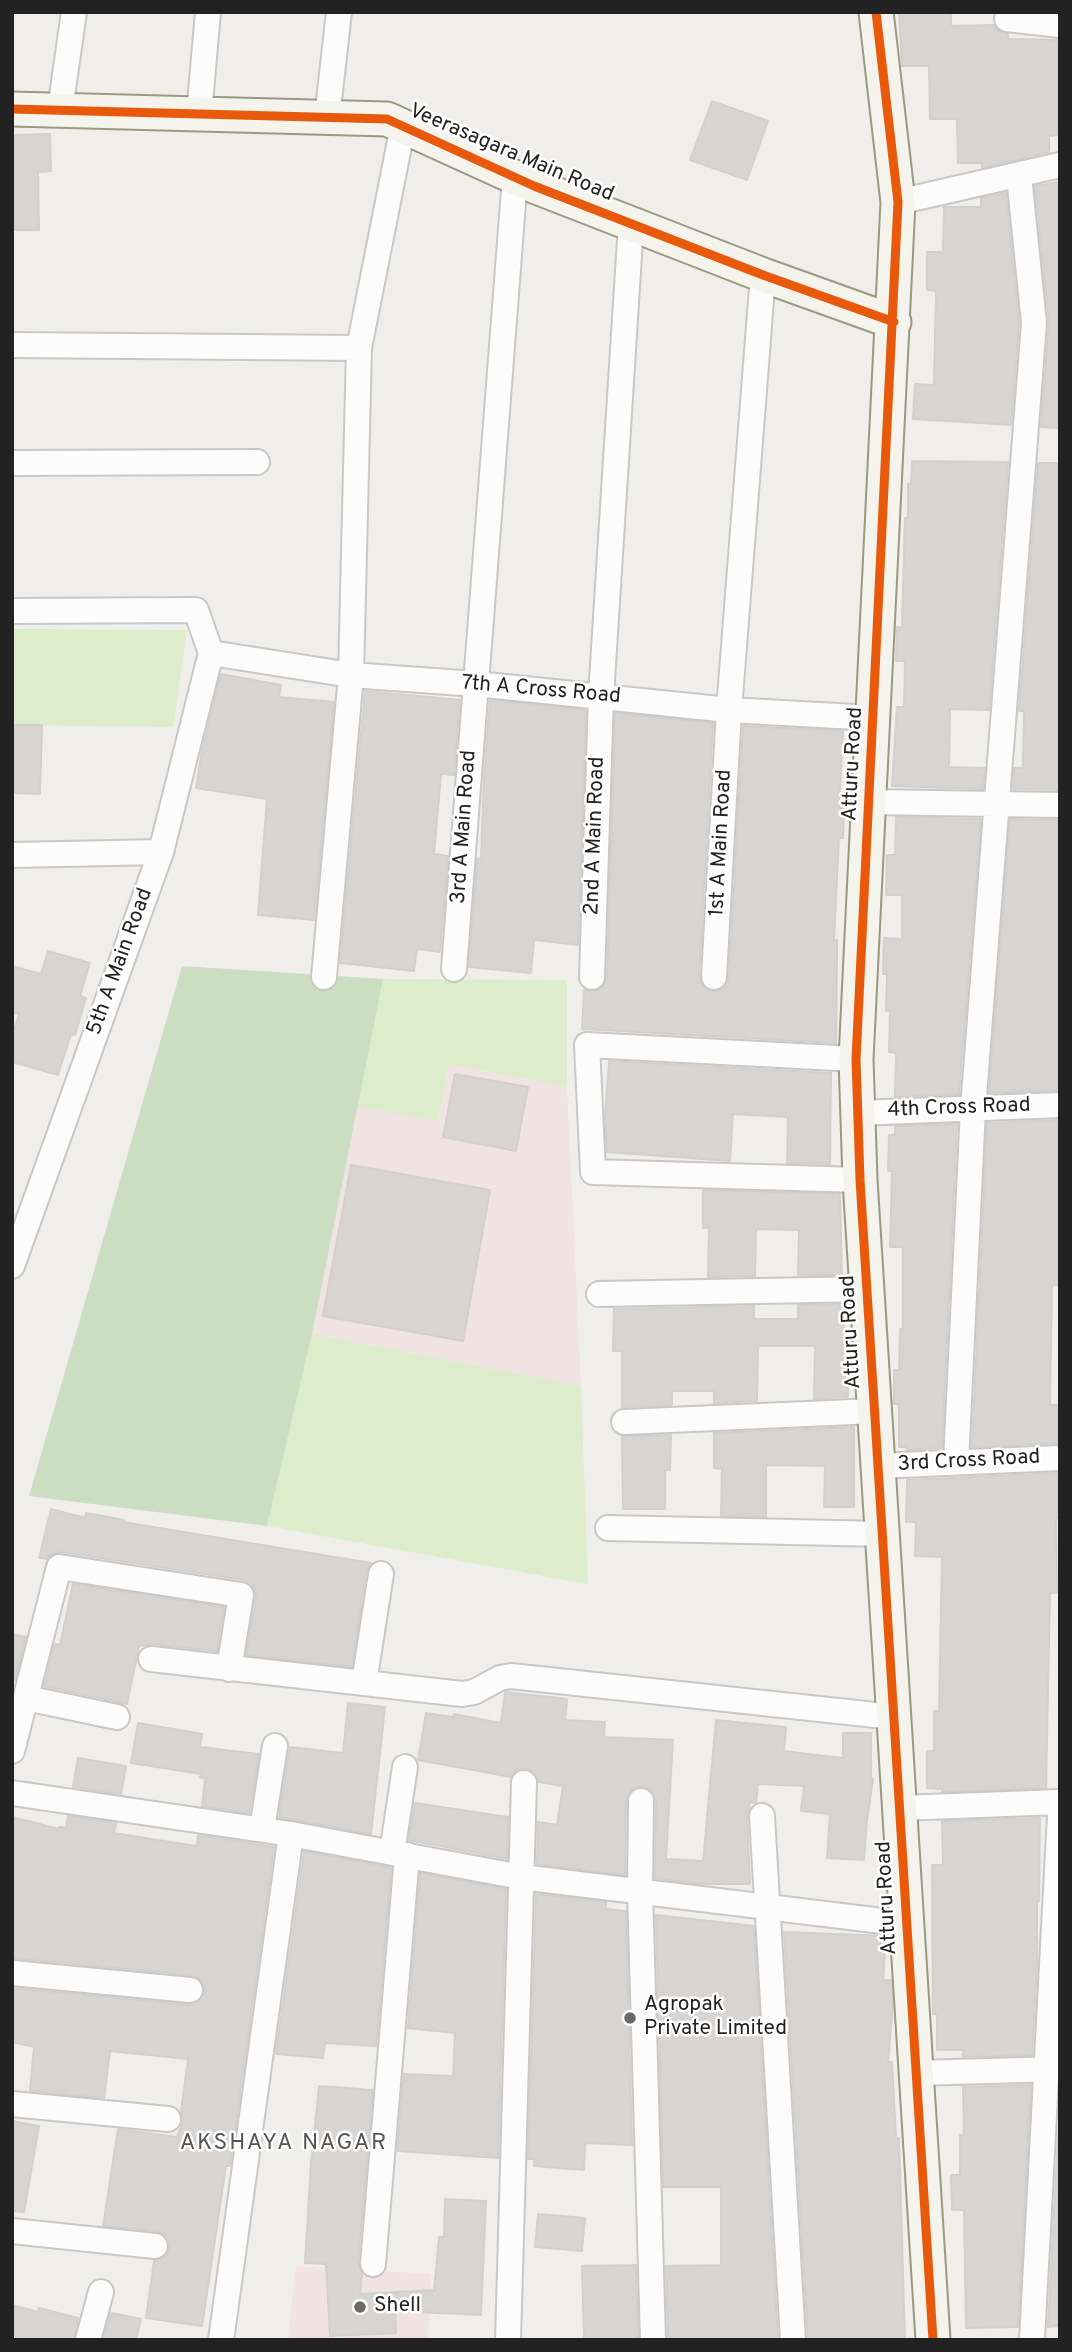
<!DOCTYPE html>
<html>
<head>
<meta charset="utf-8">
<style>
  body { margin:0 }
  #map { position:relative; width:1072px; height:2352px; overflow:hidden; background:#f0eeeb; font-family:Overpass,sans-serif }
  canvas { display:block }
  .frame { position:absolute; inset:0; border:14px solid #222; pointer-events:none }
</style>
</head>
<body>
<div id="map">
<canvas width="1072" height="2352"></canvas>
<div class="frame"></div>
</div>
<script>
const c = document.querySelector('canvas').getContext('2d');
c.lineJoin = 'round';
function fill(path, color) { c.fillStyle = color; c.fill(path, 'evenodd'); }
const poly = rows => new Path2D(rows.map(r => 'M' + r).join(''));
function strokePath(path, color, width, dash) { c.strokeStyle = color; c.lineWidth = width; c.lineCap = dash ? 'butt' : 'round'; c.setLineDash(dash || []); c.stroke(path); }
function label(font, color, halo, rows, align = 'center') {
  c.font = font + ' Overpass,sans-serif'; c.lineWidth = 5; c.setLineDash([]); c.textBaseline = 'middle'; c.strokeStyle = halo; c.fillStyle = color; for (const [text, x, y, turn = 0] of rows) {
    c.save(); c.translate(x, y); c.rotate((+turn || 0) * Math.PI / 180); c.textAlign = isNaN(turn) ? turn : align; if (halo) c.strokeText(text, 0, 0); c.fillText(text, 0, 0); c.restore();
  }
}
const commercial = poly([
  [449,1064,567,1087,581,1386,312,1334,357,1107,438,1121],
  [296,2266,431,2274,428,2340,288,2340]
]);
const grass = poly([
  [12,629,187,630,173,727,12,725],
  [383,979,567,980,567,1087,449,1064,438,1121,357,1107],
  [312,1334,581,1386,588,1584,267,1526]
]);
const forest = poly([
  [182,966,383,979,312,1334,267,1526,29,1496]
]);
const building = poly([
  [899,12,951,12,951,26,994,25,999,31,1008,34,1008,39,1060,40,1060,135,1049,136,1049,152,982,168,982,163,958,163,957,119,930,119,929,66,902,66,899,12],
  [712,101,768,121,747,180,690,160,712,101],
  [50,134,51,171,38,172,39,230,12,230,12,135,50,134],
  [1060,182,1060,428,1041,427,1049,322,1035,186,1060,182],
  [1006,193,1019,323,1011,425,913,419,915,384,934,385,936,291,927,290,927,252,943,252,944,207,981,207,981,198,1006,193],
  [912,461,1008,462,989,710,950,709,949,767,985,768,983,789,892,786,897,707,904,707,905,661,896,661,897,627,902,627,905,518,908,518,908,484,911,484,912,461],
  [1038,463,1060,463,1060,790,1013,789,1014,768,1023,768,1024,711,1019,711,1038,463],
  [221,674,281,685,279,697,334,702,314,920,258,915,267,799,196,788,202,751,221,674],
  [365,691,460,700,454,775,441,774,434,854,448,856,440,952,417,949,414,971,340,963,365,691],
  [490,700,586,710,578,945,534,940,531,973,469,967,477,859,481,859,484,778,490,700],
  [615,713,713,723,699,976,701,984,712,992,721,990,727,985,729,978,743,726,843,731,839,808,844,808,843,838,839,838,834,940,837,940,837,959,836,1043,582,1029,584,989,591,992,598,990,604,985,607,977,615,713],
  [12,725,42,725,40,794,12,793,12,725],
  [896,817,981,819,959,1094,895,1097,896,1053,889,1052,890,1011,886,1011,887,974,883,974,884,938,902,939,902,895,886,895,887,855,895,855,896,817],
  [1010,819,1060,820,1060,1090,989,1093,1010,819],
  [48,951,90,963,80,996,86,998,75,1035,71,1034,58,1075,12,1062,12,1037,19,1014,12,1012,12,966,41,974,48,951],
  [609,1061,831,1073,830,1164,787,1163,788,1117,733,1114,730,1161,607,1152,605,1119,609,1061],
  [455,1074,528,1087,516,1151,443,1137,455,1074],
  [1060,1120,1060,1285,1052,1285,1050,1405,1060,1405,1060,1443,972,1447,987,1123,1060,1120],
  [957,1124,942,1448,907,1450,907,1447,899,1447,899,1404,894,1404,894,1370,899,1370,900,1329,903,1329,903,1247,890,1247,892,1171,888,1171,889,1135,895,1135,895,1126,957,1124],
  [351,1165,490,1190,463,1341,323,1316,351,1165],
  [703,1190,840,1194,842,1275,798,1275,799,1230,756,1229,755,1276,708,1277,709,1228,703,1228,703,1190],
  [841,1304,844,1305,843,1351,849,1351,848,1397,814,1399,815,1346,758,1346,757,1401,714,1403,714,1391,672,1391,672,1405,622,1407,622,1351,613,1351,614,1309,754,1306,754,1319,798,1319,798,1305,841,1304],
  [854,1427,854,1507,824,1507,825,1466,766,1465,766,1517,721,1516,722,1469,714,1468,714,1433,854,1427],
  [671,1435,670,1470,665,1470,665,1509,623,1509,622,1436,671,1435],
  [1060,1473,1060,1518,1056,1518,1057,1593,1050,1593,1046,1788,942,1792,942,1789,927,1788,927,1751,934,1751,934,1711,939,1711,942,1557,915,1556,916,1522,906,1522,907,1480,1060,1473],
  [51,1509,85,1518,86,1513,124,1520,123,1522,371,1563,366,1572,352,1667,246,1655,256,1597,255,1589,244,1580,61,1552,53,1553,47,1559,39,1558,51,1509],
  [73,1584,224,1607,217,1651,153,1644,139,1646,127,1704,44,1686,55,1644,60,1645,73,1584],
  [12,1634,26,1637,15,1680,12,1679,12,1634],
  [505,1692,567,1699,565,1720,605,1722,604,1737,673,1740,666,1859,703,1861,716,1720,786,1727,784,1751,843,1758,843,1733,871,1733,871,1779,873,1779,867,1821,864,1860,827,1858,830,1814,801,1811,804,1786,758,1784,756,1803,750,1802,747,1817,750,1884,702,1884,655,1878,656,1800,649,1789,642,1786,633,1788,626,1800,625,1875,537,1864,538,1822,557,1825,563,1786,539,1782,532,1771,525,1768,516,1770,511,1777,418,1760,426,1713,453,1717,454,1714,501,1723,505,1692],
  [348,1703,385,1707,371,1834,279,1817,290,1747,343,1753,348,1703],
  [138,1723,202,1734,200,1747,259,1754,249,1813,202,1806,205,1778,200,1777,201,1774,131,1763,138,1723],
  [78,1758,126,1766,121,1794,73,1787,78,1758],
  [415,1803,508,1817,507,1859,409,1840,415,1803],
  [68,1816,116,1823,114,1833,170,1842,197,1846,198,1835,274,1847,230,2166,226,2166,202,2326,146,2318,154,2261,167,2255,170,2248,169,2241,164,2234,157,2231,103,2226,118,2129,177,2137,183,2121,181,2112,188,2059,110,2051,104,2098,30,2091,34,2047,12,2042,12,1988,189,2005,197,2003,205,1992,203,1983,198,1978,191,1975,12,1958,12,1817,59,1829,59,1827,66,1828,68,1816],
  [1040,1818,1039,1901,1037,1901,1037,1962,1032,2055,963,2057,963,2050,937,2050,937,2014,933,2014,932,1865,943,1865,942,1821,1040,1818],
  [304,1851,391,1868,376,2046,325,2043,323,2058,276,2054,304,1851],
  [420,1873,506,1889,498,2158,397,2151,404,2074,453,2076,455,2033,408,2028,420,1873],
  [536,1894,606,1902,606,1909,626,1911,632,2145,585,2143,584,2170,534,2166,534,2159,528,2159,536,1894],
  [656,1915,754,1926,778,2340,668,2340,666,2266,721,2265,721,2187,663,2187,656,1915],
  [784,1932,886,1936,883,1980,891,1980,893,2004,888,2062,892,2062,896,2138,899,2138,905,2340,808,2340,784,1932],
  [1031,2085,1018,2327,966,2328,964,2210,952,2210,951,2175,960,2175,960,2135,964,2135,963,2087,1031,2085],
  [319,2086,373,2090,358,2263,362,2273,360,2294,434,2290,439,2237,444,2237,445,2199,486,2201,481,2315,395,2311,396,2333,330,2336,326,2264,305,2263,311,2163,319,2086],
  [1060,2099,1060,2326,1048,2327,1060,2099],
  [12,2121,39,2126,24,2212,12,2211,12,2121],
  [538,2214,585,2218,582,2251,535,2247,538,2214],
  [636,2265,638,2339,584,2340,582,2266,636,2265],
  [12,2305,38,2312,39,2308,78,2318,74,2340,12,2340,12,2305],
  [111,2313,141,2319,136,2340,103,2340,111,2313]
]);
const street = poly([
  [1007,19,1060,25],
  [60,110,74,12],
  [199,114,208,12],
  [327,118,339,12],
  [898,202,1060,165],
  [12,345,359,348],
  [12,463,257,462],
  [12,611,196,610,211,653],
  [211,653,351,675,476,684,729,710,873,718],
  [869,802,1060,805],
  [12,855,161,852],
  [454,969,515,177],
  [324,977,351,675,359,348,403,126],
  [592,977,601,696,631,224],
  [714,977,729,710,763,275],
  [856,1059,587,1045,593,1172,860,1180],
  [858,1113,1060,1105],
  [12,1266,161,852,211,653],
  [599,1294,867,1289],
  [624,1422,875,1411],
  [956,1462,973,1109,1034,323,1019,176],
  [878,1466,1060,1458],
  [608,1528,883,1534],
  [151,1659,462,1694,474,1692,500,1678,511,1676,894,1717],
  [364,1683,381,1574],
  [26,1698,117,1717],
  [12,1751,59,1567,241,1595,229,1669],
  [12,1793,291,1834,521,1877,907,1924],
  [641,1801,640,1890,653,2340],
  [900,1808,1060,1802],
  [762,1816,793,2340],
  [262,1829,275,1746],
  [392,1853,405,1767],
  [12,1973,190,1990],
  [916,2073,1060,2069],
  [12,2104,168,2119],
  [12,2231,155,2246],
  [373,2264,407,1855],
  [88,2340,101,2292],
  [221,2340,291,1834],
  [508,2340,524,1783],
  [1032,2340,1060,1815]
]);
const secondary = poly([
  [876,12,898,202,856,1059,860,1180,933,2340],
  [12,109,387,119,534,186,763,275,894,322]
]);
const cycleway = poly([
  [876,12,898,202,856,1059,860,1180,933,2340],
  [12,109,387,119,534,186,763,275,894,322]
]);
const markers = [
  [630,2018,7,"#6a6968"],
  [360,2307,7,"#6a6968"]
];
const streetNames = [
  ["Veerasagara Main Road",511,154,23],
  ["7th A Cross Road",541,691,5],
  ["Atturu Road",854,764,-87],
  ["3rd A Main Road",465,827,-86],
  ["2nd A Main Road",596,836,-88],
  ["1st A Main Road",722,843,-87],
  ["5th A Main Road",121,962,-70],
  ["4th Cross Road",959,1109,-2],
  ["Atturu Road",852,1332,-93],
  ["3rd Cross Road",969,1462,-3],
  ["Atturu Road",888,1898,-93]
];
const poiNames = [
  ["Agropak",644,2006],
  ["Private Limited",644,2030],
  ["Shell",374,2307]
];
const neighbourhoodNames = [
  ["AKSHAYA NAGAR",284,2144]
];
fill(commercial, '#f1e3e1');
fill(grass, '#ddeccb');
fill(forest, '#cbdec1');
fill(building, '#d7d4d2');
strokePath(building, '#d3d0cc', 2);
strokePath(street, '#c9c8c7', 28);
strokePath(secondary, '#999a82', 37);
strokePath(street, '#fdfcfc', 24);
strokePath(secondary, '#f4f4ed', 33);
strokePath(cycleway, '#e8590c', 9);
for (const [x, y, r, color] of markers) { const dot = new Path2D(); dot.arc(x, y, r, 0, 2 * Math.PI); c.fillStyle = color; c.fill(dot); strokePath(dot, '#fff', 2.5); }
label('21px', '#222', '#fff', streetNames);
label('21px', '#222', '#fff', poiNames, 'left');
c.letterSpacing = '2px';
label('23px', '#555', '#fff', neighbourhoodNames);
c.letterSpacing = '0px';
</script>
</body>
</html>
